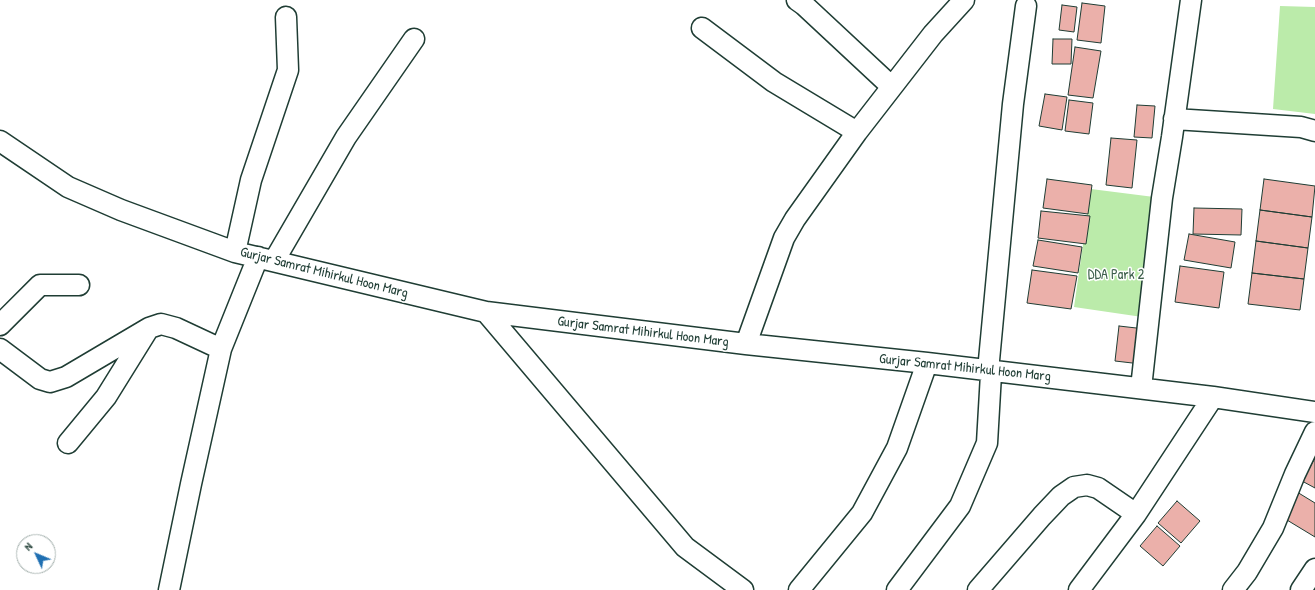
<!DOCTYPE html>
<html>
<head>
<meta charset="utf-8">
<style>
  body { margin:0 }
  #map { position:relative; width:1315px; height:590px; overflow:hidden; background:#fff; font-family:"Patrick Hand",sans-serif }
  canvas { display:block }
  .north { position:absolute; left:16px; top:534px; width:40px; height:40px; box-sizing:border-box; background:#fff; border:1px solid #a5b1ae; border-radius:50%; rotate:314deg; font-size:11px; font-weight:700; line-height:16px; text-align:center; color:#1f3d34 }
  .north::after { content:''; display:block; margin:auto; width:14px; height:18px; background:#1f6fb2; clip-path:polygon(50% 0,100% 100%,50% 72%,0 100%) }
</style>
</head>
<body>
<div id="map">
<canvas width="1315" height="590"></canvas>
<div class="north">N</div>
</div>
<script>
const c = document.querySelector('canvas').getContext('2d');
c.lineJoin = 'round';
function fill(path, color) { c.fillStyle = color; c.fill(path, 'evenodd'); }
const poly = rows => new Path2D(rows.map(r => 'M' + r).join(''));
function strokePath(path, color, width, dash) { c.strokeStyle = color; c.lineWidth = width; c.lineCap = dash ? 'butt' : 'round'; c.setLineDash(dash || []); c.stroke(path); }
function label(font, color, halo, rows, align = 'center') {
  c.font = font + ' "Patrick Hand",sans-serif'; c.lineWidth = 3; c.setLineDash([]); c.textBaseline = 'middle'; c.strokeStyle = halo; c.fillStyle = color; for (const [text, x, y, turn = 0] of rows) {
    c.save(); c.translate(x, y); c.rotate((+turn || 0) * Math.PI / 180); c.textAlign = isNaN(turn) ? turn : align; if (halo) c.strokeText(text, 0, 0); c.fillText(text, 0, 0); c.restore();
  }
}
const green = poly([
  [1280,6,1315,7,1315,114,1273,109],
  [1091,189,1162,198,1149,318,1074,307]
]);
const building = poly([
  [1082,3,1105,6,1101,43,1077,40,1082,3],
  [1062,5,1077,7,1074,32,1059,30,1062,5],
  [1053,39,1072,39,1071,64,1052,64,1053,39],
  [1075,47,1101,51,1093,98,1068,95,1075,47],
  [1045,94,1067,97,1062,130,1039,126,1045,94],
  [1069,100,1093,103,1089,134,1065,131,1069,100],
  [1137,105,1155,106,1152,138,1134,137,1137,105],
  [1111,138,1137,140,1132,188,1106,185,1111,138],
  [1047,179,1092,185,1088,214,1043,208,1047,179],
  [1264,179,1315,186,1312,217,1260,210,1264,179],
  [1194,208,1242,209,1241,235,1193,234,1194,208],
  [1260,210,1312,217,1308,248,1256,241,1260,210],
  [1041,211,1090,216,1086,244,1038,238,1041,211],
  [1189,234,1235,242,1231,268,1184,260,1189,234],
  [1038,240,1082,247,1078,273,1033,266,1038,240],
  [1256,241,1308,248,1304,279,1252,273,1256,241],
  [1180,266,1224,272,1219,308,1175,302,1180,266],
  [1032,270,1077,276,1071,309,1027,303,1032,270],
  [1252,273,1304,279,1300,310,1248,304,1252,273],
  [1119,326,1145,329,1141,364,1115,361,1119,326],
  [1315,458,1315,488,1302,481,1315,458],
  [1297,492,1315,503,1315,537,1282,517,1297,492],
  [1177,501,1200,521,1181,543,1158,523,1177,501],
  [1157,526,1180,546,1163,566,1140,546,1157,526]
]);
const minor = poly([
  [797,0,804,5,892,87],
  [702,28,774,82,857,132],
  [1174,119,1301,127,1315,131],
  [0,141,68,187,121,210,235,252,486,312,746,344,927,363,1213,397,1315,412],
  [235,252,251,180,288,70,286,17],
  [274,261,346,137,414,39],
  [486,312,685,547,743,590],
  [0,325,40,285,79,285],
  [746,344,784,238,795,219,857,132,933,34,964,0],
  [0,349,40,379,50,382,66,377,149,328,161,324,176,328,221,349],
  [1141,388,1162,198,1172,137,1191,0],
  [68,443,106,397,147,331],
  [169,590,191,484,221,349,258,257],
  [799,590,862,513,897,448,927,363],
  [897,590,960,506,987,443,991,374,988,371,1013,104,1026,6],
  [978,590,1042,516,1061,496,1074,487,1087,485,1098,488,1136,514],
  [1079,590,1136,514,1213,397],
  [1233,590,1247,572,1273,528,1295,474,1315,432],
  [1301,590,1315,569]
]);
const streetNames = [
  ["Gurjar Samrat Mihirkul Hoon Marg",324,273,14],
  ["Gurjar Samrat Mihirkul Hoon Marg",643,332,7],
  ["Gurjar Samrat Mihirkul Hoon Marg",965,368,6]
];
const parkNames = [
  ["DDA Park 2",1116,275]
];
fill(green, '#bbebaa');
fill(building, '#ebb0aa');
strokePath(building, '#1f3d34', 1);
strokePath(minor, '#1f3d34', 23);
strokePath(minor, '#fff', 20);
label('14px', '#1f3d34', '#fff', streetNames);
label('14px', '#3e604c', '#fff', parkNames);
</script>
</body>
</html>
